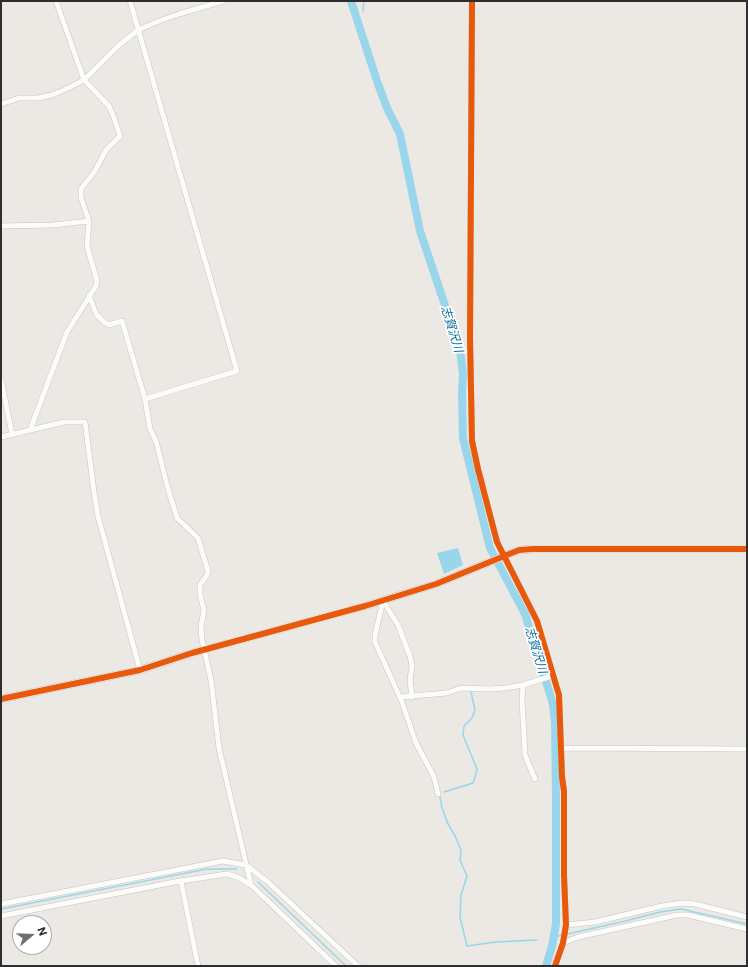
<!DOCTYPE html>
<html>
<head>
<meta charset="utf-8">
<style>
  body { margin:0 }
  #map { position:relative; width:748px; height:967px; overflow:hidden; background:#ece8e4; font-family:Commissioner,sans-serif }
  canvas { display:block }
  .frame { position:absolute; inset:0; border:2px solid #2e2e2e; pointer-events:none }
  .north { position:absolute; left:12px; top:915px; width:40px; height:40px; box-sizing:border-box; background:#fff; border:1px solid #ababab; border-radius:50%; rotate:71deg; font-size:11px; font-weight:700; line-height:16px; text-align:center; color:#2e2e2e }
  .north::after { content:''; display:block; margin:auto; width:14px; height:18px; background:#706f6e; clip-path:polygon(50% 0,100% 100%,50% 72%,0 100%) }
</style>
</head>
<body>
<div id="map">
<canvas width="748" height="967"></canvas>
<div class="frame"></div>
<div class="north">N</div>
</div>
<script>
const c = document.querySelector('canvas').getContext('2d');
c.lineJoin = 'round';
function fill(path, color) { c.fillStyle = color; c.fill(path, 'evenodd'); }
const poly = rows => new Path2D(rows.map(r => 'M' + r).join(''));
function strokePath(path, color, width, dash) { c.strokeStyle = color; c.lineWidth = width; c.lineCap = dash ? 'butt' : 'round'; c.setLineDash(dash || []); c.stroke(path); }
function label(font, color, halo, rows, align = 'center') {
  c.font = font + ' Commissioner,"Noto Sans JP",sans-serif'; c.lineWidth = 3.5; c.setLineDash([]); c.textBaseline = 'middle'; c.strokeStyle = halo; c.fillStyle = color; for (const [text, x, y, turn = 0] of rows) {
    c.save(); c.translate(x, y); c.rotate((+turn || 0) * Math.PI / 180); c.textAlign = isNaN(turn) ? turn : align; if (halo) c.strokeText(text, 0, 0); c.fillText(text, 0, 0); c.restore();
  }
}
const water = poly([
  [458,548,463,565,444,574,437,553]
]);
const stream = poly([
  [363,11,364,1],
  [355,14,358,13],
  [444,792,473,783,476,774,477,769,463,735,464,726,472,718,475,710,471,692],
  [440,797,442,808,448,824,455,836,461,850,460,860,467,876,461,895,460,917,467,946,496,942,537,940],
  [258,882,346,966],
  [1,909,207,869,237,869],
  [554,937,625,921,660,912,681,909,747,924]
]);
const river = poly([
  [351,1,378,84,387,108,400,134,420,231,460,350,463,374,462,392,463,438,490,548,525,614,553,704,555,722,556,796,556,924,552,946,546,966]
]);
const street = poly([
  [130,1,237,371,145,399],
  [472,1,470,338,472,441,478,469,497,542,537,621,559,695,562,777,564,791,564,875,566,925,563,943,555,966],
  [1,104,19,98,38,98,52,95,64,90,84,80,118,46,138,30,159,21,179,14,223,1],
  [1,226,53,225,89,221],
  [89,295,96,314,104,322,109,325,122,321,145,399,150,429,156,441,167,485,177,518,198,538,208,571,207,575,200,585,200,595,204,610,201,627,202,640,211,680,219,748,251,885,336,966],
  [1,379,12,434],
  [30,430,67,332,96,286,97,281,87,246,89,221,81,198,81,189,95,171,106,150,120,136,114,118,109,106,84,80,56,1],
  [1,437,64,422,85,422,94,492,98,516,140,670],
  [383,601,375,635,375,642,402,702,416,743,434,777,438,794],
  [383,601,398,625,410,656,412,666,410,680,412,697],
  [523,685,522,700,525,755,535,779],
  [400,697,447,693,461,688,489,689,505,688,523,685,552,676],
  [561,748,747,749],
  [181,881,198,966],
  [1,904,223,861,246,865,268,882,358,966],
  [1,916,180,881,227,874,237,877,251,885],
  [566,925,595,922,662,906,682,903,695,904,747,917],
  [563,943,578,937,677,915,688,915,747,929]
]);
const secondary = poly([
  [1,699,140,670,192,653,365,606,436,584,519,550,533,549,747,549]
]);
const cycleway = poly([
  [472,1,470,338,472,441,478,469,497,542,537,621,559,695,562,777,564,791,564,875,566,925,563,943,555,966],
  [1,699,140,670,192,653,365,606,436,584,519,550,533,549,747,549]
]);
const waterNames = [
  ["志賀沢川",452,329,73],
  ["志賀沢川",536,650,73]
];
fill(water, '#99d6ec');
strokePath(stream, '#99d6ec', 1.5);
strokePath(river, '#99d6ec', 8);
strokePath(street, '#c5c4c5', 6);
strokePath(secondary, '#c5c4c5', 8);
strokePath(street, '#fcfcfb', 5);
strokePath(secondary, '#fcfcfb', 7);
strokePath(cycleway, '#e8590c', 6);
label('italic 12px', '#0d6fa3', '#fff', waterNames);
</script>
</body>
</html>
